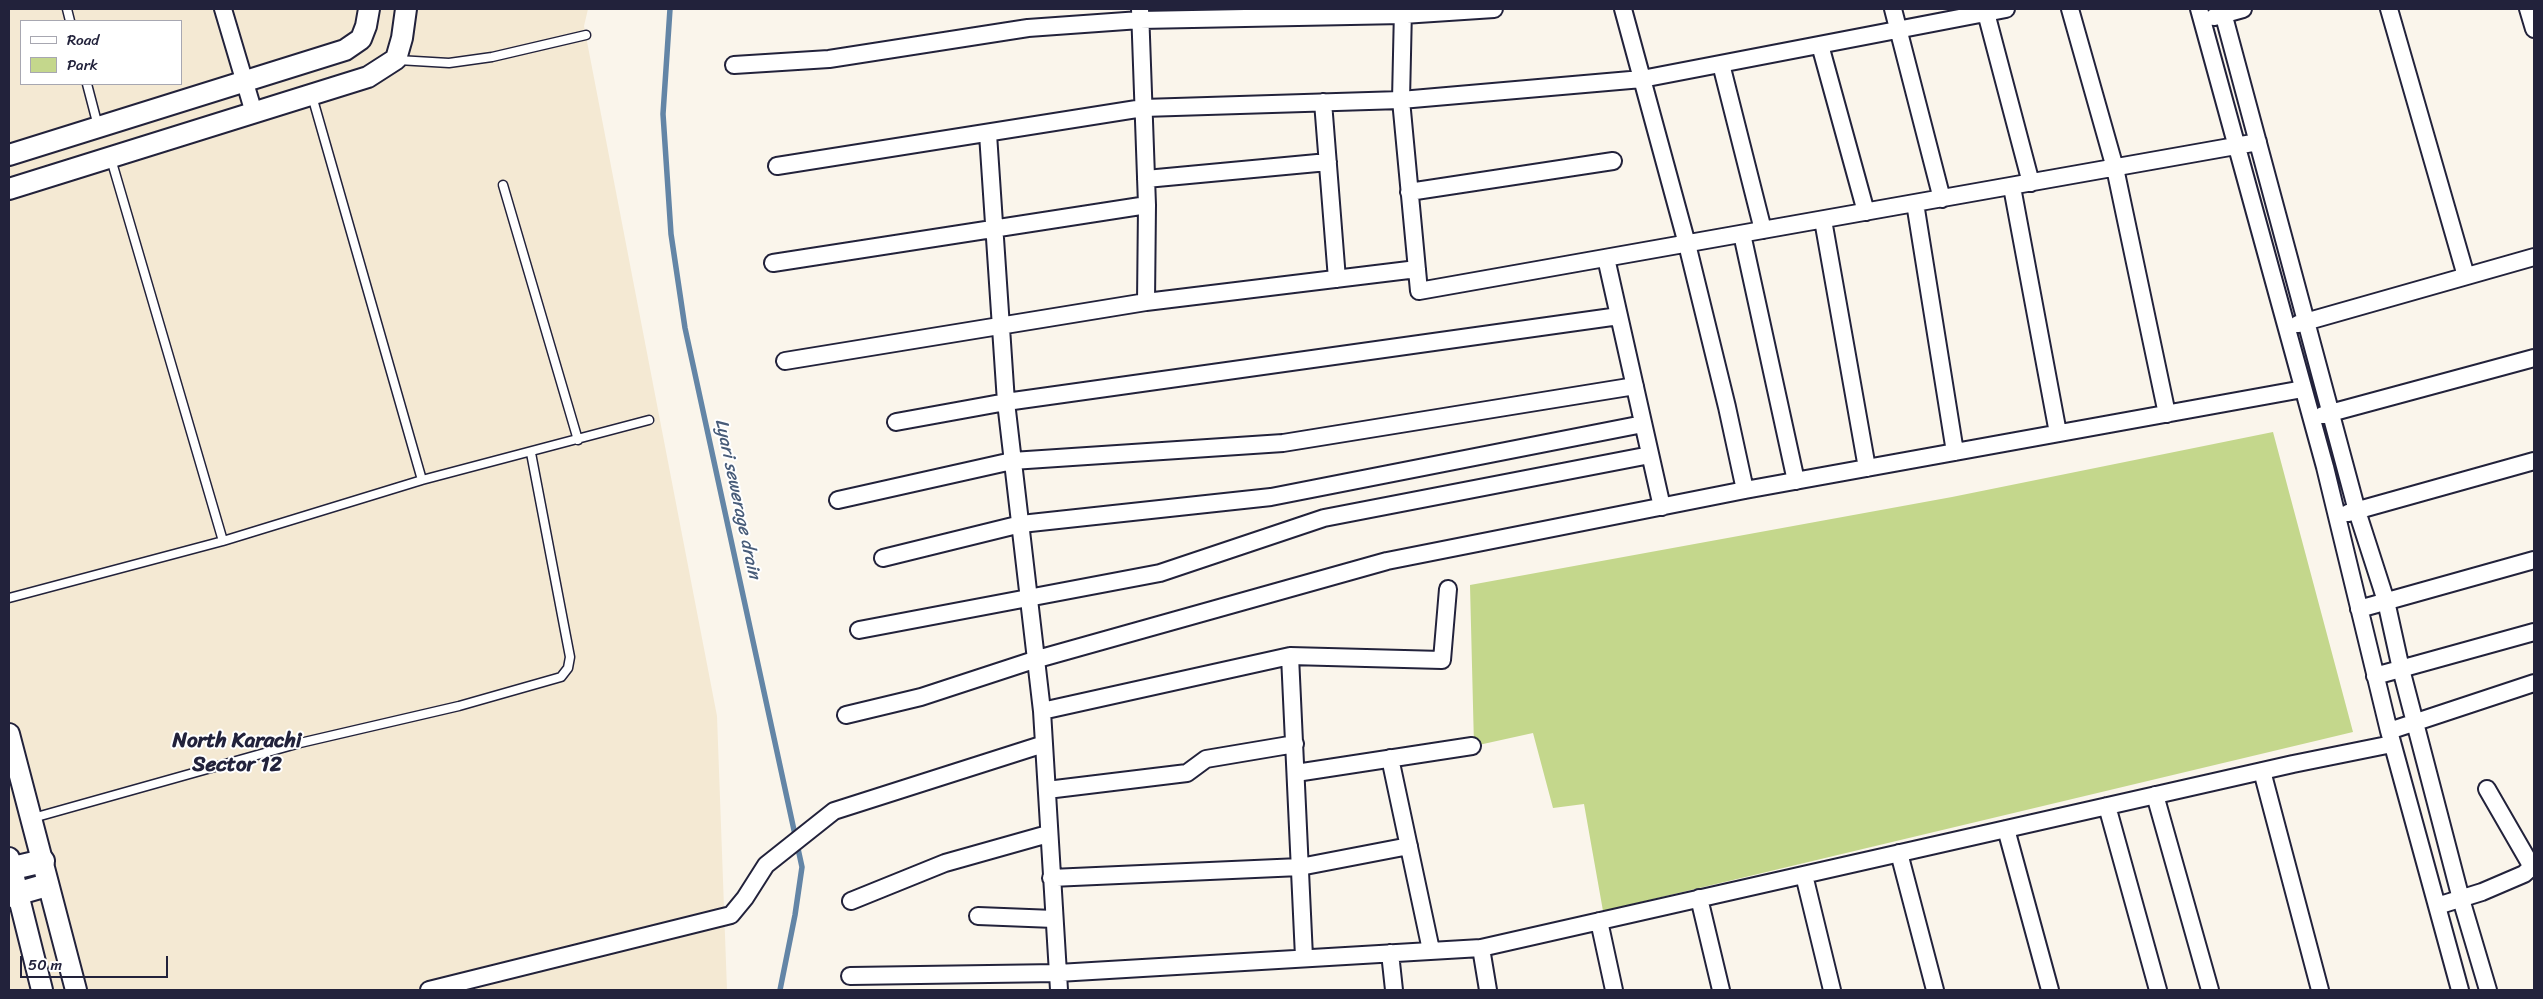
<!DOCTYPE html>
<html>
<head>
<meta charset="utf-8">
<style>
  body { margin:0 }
  #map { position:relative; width:2543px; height:999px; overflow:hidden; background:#faf5eb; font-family:Sriracha,sans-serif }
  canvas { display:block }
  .frame { position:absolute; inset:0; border:10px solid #22223b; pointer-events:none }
  .legend { position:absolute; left:20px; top:20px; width:162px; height:65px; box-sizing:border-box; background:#fff; border:1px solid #a7a7b1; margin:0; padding:6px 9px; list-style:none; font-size:15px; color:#22223b }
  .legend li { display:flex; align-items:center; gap:10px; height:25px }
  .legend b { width:25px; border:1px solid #a7a7b1 }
  .scale { position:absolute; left:20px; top:956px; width:148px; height:22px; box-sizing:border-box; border:2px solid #22223b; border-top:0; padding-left:6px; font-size:15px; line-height:18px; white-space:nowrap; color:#22223b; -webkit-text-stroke:4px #fff; paint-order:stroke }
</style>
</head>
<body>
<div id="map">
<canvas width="2543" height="999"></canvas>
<div class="frame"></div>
<ul class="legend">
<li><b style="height:6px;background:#fff"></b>Road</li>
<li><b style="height:14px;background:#c4d78c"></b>Park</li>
</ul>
<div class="scale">50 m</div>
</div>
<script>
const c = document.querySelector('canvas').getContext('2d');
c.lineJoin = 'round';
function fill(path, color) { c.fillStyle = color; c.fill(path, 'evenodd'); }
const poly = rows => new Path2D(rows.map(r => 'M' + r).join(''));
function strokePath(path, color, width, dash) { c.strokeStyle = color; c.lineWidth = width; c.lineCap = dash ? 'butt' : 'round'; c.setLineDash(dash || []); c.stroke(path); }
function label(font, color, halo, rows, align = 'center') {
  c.font = font + ' Sriracha,sans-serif'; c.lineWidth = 4; c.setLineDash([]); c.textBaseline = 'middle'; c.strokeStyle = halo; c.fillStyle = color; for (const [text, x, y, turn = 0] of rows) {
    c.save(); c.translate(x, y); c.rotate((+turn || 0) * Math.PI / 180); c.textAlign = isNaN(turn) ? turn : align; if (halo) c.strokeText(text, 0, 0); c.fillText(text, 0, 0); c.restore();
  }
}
const built = poly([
  [9,9,588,9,584,26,717,716,727,990,9,990],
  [21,21,181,21,181,84,21,84]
]);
const green = poly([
  [2273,432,2353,732,1603,911,1584,804,1553,808,1533,733,1474,746,1470,585,1952,497]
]);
const stream = poly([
  [670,9,663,114,671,234,685,328,802,867,795,915,780,990]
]);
const service = poly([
  [67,9,70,21],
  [398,60,449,63,492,57,586,35],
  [87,84,98,126],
  [312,96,422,480],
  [111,159,223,541],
  [503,185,578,440],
  [9,598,223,541,422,480,649,420],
  [33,818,300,743,459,706,561,677,568,668,570,657,531,453]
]);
const minor = poly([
  [223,9,254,113],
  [1140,9,1147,205,1146,302],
  [1403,9,1401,100,1419,291,2258,142],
  [1623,9,1687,244,1727,407,1745,490],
  [1893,9,1942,199],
  [1985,9,2031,183],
  [2070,9,2115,168,2167,414],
  [2199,9,2325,467,2389,731,2460,990],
  [2222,9,2357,511,2386,601,2401,669,2461,899,2488,990],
  [2389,9,2466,276],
  [2528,9,2534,29],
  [2214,17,2243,9],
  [1820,45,1866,212],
  [1721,64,1763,230],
  [734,65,829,59,1028,28,1140,20,1403,15,1494,9],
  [1323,102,1337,279],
  [988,134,1006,402,1042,711,1059,990],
  [777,166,1143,108,1401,100,1642,79,2006,9],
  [1146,179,1328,162],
  [2012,187,2058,433],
  [1409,192,1613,161],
  [1915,203,1955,452],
  [1823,220,1867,468],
  [1742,234,1796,481],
  [1606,258,1662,507],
  [773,263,1147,205],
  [2298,324,2534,257],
  [785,361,1146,302,1417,269],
  [2323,415,2534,358],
  [896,422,1006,402,1619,316],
  [838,500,1012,461,1283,443,1635,386],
  [2348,513,2534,461],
  [883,558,1021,524,1271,497,1643,424],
  [2359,609,2534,560],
  [859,630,1160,573,1324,518,1650,455],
  [1290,656,1304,957],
  [2375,676,2534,632],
  [1042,711,1290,656,1442,660,1448,589],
  [846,715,921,697,1034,660,1387,561,1745,490,2303,389],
  [2389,731,2534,683],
  [1390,758,1431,950],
  [2262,771,2320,990],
  [1296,773,1472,746],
  [2487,789,2532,867],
  [1047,790,1187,773,1206,759,1295,744],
  [2155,795,2210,990],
  [2107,806,2158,990],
  [2006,829,2050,990],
  [1899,853,1935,990],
  [1804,875,1832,990],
  [1051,878,1300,867,1409,846],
  [1699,898,1721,990],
  [851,901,945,863,1048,834],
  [2437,906,2482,892,2524,874,2534,865],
  [978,916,1054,919],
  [1599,921,1614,990],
  [1481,948,1488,990],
  [1390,953,1394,990],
  [850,976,1058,973,1481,948,2293,764,2392,744],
  [429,990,731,915,745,898,766,865,834,811,1044,744]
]);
const tertiary = poly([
  [9,155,345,50,361,39,366,26,369,9],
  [9,189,368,77,396,59,402,38,406,9],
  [9,734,76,990],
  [9,858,42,990]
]);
const secondary = poly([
  [9,869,43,861],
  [9,896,47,885]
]);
const waterNames = [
  ["Lyari sewerage drain",737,499,78]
];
const districtNames = [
  ["North Karachi",237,742],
  ["Sector 12",237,766]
];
fill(built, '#f4e9d3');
fill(green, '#c4d78c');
strokePath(stream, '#6385a6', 5.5);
strokePath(service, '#22223b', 11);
strokePath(minor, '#22223b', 20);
strokePath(tertiary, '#22223b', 24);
strokePath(secondary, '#22223b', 26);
strokePath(service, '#fff', 8);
strokePath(minor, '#fff', 16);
strokePath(tertiary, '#fff', 20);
strokePath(secondary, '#fff', 22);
label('italic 18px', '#485c79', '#fff', waterNames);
label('bold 21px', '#22223b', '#fff', districtNames);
</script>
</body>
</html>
